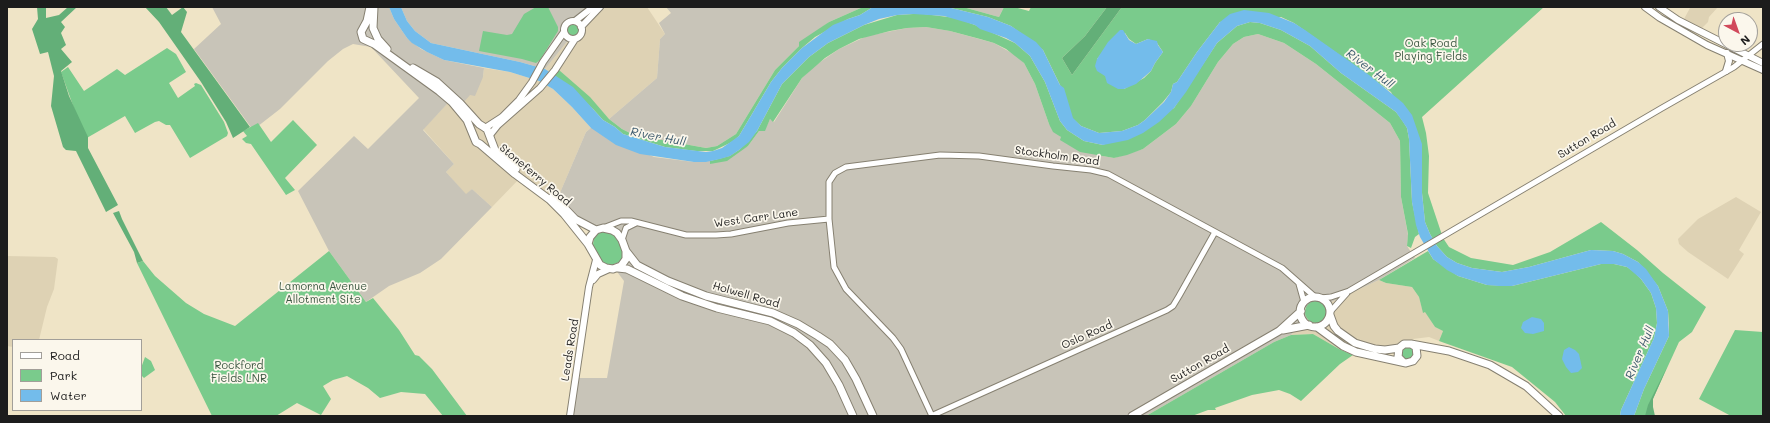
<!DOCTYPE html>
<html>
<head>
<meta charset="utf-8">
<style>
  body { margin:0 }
  #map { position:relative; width:1770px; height:423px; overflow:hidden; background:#efe4c6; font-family:Mali,sans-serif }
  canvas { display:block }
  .frame { position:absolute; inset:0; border:8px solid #1c1c1c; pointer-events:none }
  .legend { position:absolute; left:12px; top:339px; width:130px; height:72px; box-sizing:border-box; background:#fbf7ec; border:1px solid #a29f99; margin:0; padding:5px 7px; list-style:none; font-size:12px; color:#1c1c1c }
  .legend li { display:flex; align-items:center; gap:8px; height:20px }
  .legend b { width:20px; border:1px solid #a29f99 }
  .north { position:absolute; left:1718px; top:12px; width:40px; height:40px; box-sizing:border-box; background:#fbf7ec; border:1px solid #a29f99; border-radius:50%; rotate:139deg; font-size:11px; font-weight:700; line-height:16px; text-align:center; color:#1c1c1c }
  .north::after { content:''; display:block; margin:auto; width:14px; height:18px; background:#d1495b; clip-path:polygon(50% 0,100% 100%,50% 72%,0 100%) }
</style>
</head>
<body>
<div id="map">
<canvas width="1770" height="423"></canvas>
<div class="frame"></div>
<ul class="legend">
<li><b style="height:5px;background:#fff"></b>Road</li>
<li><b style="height:11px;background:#7acb8c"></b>Park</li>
<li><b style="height:11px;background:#73bceb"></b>Water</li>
</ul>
<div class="north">N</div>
</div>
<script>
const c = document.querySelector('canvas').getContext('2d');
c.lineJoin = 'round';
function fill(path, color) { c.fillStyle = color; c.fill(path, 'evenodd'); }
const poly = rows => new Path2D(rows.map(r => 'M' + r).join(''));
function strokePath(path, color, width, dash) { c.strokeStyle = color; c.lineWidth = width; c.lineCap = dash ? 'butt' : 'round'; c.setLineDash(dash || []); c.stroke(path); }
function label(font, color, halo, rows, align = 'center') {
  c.font = font + ' Mali,sans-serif'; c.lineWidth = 3.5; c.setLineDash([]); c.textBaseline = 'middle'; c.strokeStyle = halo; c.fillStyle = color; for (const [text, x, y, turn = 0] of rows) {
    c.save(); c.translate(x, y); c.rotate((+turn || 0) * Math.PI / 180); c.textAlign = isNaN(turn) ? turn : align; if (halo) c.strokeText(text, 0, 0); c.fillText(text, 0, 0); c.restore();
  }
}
const built = poly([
  [606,7,647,7,665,34,660,39,657,78,609,119,559,70,554,75,545,69,566,43],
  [1688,7,1718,7,1709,17,1708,22,1702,28,1684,19,1690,8],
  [484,68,510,72,539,81,553,89,572,107,591,128,586,132,556,202,522,176,492,207,472,189,466,195,446,172,454,164,423,129,448,103,483,77],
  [1736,197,1761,212,1739,250,1744,254,1728,279,1688,252,1679,244,1678,239,1698,219],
  [7,256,55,257,58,259,54,289,47,307,39,340,13,340,13,347,7,346],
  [1379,280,1386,283,1412,287,1419,297,1423,312,1425,311,1435,327,1443,331,1439,341,1429,337,1413,339,1410,346,1400,354,1389,354,1360,350,1353,355,1339,349,1313,334,1291,335,1307,318,1308,320,1327,309,1325,305]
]);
const industrial = poly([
  [212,7,389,7,394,19,407,38,421,49,444,60,484,68,483,77,475,96,470,95,463,103,448,103,423,130,454,164,446,172,466,194,472,189,492,207,441,259,420,273,389,286,366,302,329,251,298,191,354,136,368,149,419,98,371,47,353,44,343,49,328,61,280,109,253,130,194,49,221,24],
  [401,7,606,7,566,43,545,69,520,62,431,43,415,31,407,21],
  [666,7,863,7,829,22,799,46,775,70,736,134,717,146,706,148,634,135,622,129,609,119,657,78,660,39,665,34,659,23,671,13],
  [963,7,1004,7,999,17],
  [926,27,950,31,994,43,1017,56,1024,63,1035,84,1049,124,1061,137,1103,156,1114,158,1143,149,1176,124,1191,106,1218,62,1233,44,1244,37,1258,34,1284,43,1316,64,1390,123,1400,141,1401,197,1408,235,1407,246,1415,258,1379,280,1325,305,1316,301,1305,308,1307,318,1291,335,1274,342,1146,416,572,416,579,378,607,378,624,281,612,265,617,264,594,235,574,221,556,202,586,132,592,127,654,157,694,162,710,161,710,164,748,146,759,131,765,129,770,119,774,122,802,78,813,67,839,49,867,36,907,28]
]);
const green = poly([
  [536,7,548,7,558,27,558,31,540,60,536,63,522,59,479,51,483,31,507,35,512,34,524,14],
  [863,7,873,7,860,15,848,19,815,37,802,48,782,68,771,82,739,136,732,142,713,151,696,151,665,147,623,134,615,127,603,120,593,109,554,75,559,70,590,97,609,119,622,129,634,135,706,148,717,146,736,134,775,70,799,46,799,42,829,22],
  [947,7,963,7,999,17,1004,7,1014,7,1029,11,1031,7,1107,7,1085,36,1062,58,1072,75,1122,7,1544,7,1422,117,1426,133,1429,156,1428,193,1443,238,1449,247,1471,258,1513,265,1550,252,1601,222,1637,250,1663,273,1706,307,1692,332,1679,342,1651,403,1649,416,1634,416,1644,389,1669,336,1669,325,1668,311,1658,286,1638,262,1623,254,1613,251,1591,250,1529,267,1502,272,1472,268,1457,263,1447,257,1437,246,1430,234,1425,222,1422,193,1422,157,1391,92,1294,23,1281,17,1220,22,1197,52,1177,82,1173,84,1171,92,1163,102,1145,120,1138,125,1122,131,1099,133,1081,126,1072,118,1060,85,1043,50,1011,26,988,17],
  [1125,33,1129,39,1136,44,1148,39,1157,43,1163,52,1155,63,1151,71,1144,78,1124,89,1120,88,1101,72,1097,59,1102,53],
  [913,14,924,14,956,18,975,25,1015,43,1030,56,1045,82,1060,121,1067,130,1084,141,1103,145,1174,108,1217,43,1237,26,1250,22,1260,23,1281,30,1310,46,1341,73,1396,112,1402,120,1407,128,1409,139,1412,202,1419,234,1415,237,1411,248,1407,246,1408,234,1401,197,1400,141,1390,123,1316,64,1284,43,1258,34,1244,37,1233,44,1218,62,1191,106,1176,124,1143,149,1127,155,1114,158,1080,152,1060,140,1061,137,1053,132,1049,124,1035,84,1024,63,1006,49,994,43,980,39,950,31,926,27,907,28,890,31,859,39,839,49,825,58,802,78,773,122,770,119,765,131,759,131,748,146,727,161,710,164,710,161,730,156,739,150,757,131,782,84,809,57,828,43,864,25,897,15],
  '566 29a7 7 0 1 1 14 0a7 7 0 1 1-14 0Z',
  [167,48,176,54,186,72,169,83,178,98,195,86,194,84,196,83,201,85,224,122,228,133,227,136,190,158,170,125,166,125,159,121,155,122,135,133,125,116,85,139,61,72,68,67,84,91,117,69,125,75],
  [293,120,317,145,285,178,295,190,286,195,251,144,246,143,242,139,247,136,243,131,258,123,271,142],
  [606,231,615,236,622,249,623,256,621,261,612,265,604,264,595,252,593,245,594,235,600,232],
  [329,251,366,302,373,298,399,330,415,355,419,356,432,369,467,416,443,416,425,394,401,392,380,398,368,388,347,376,333,380,323,386,331,399,321,415,297,403,276,416,212,416,137,263,143,261,155,276,186,303,204,314,235,326],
  [1428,251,1433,259,1458,276,1487,285,1512,286,1601,264,1614,264,1627,267,1633,271,1641,279,1651,293,1656,308,1657,323,1654,338,1621,410,1620,416,1566,416,1555,402,1512,367,1439,341,1443,331,1435,327,1425,312,1423,313,1419,297,1412,287,1386,283,1379,280],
  '1305 312a11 11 0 1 1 22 0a11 11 0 1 1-22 0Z',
  [1735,330,1763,332,1763,416,1731,416,1699,399],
  [1313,334,1339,349,1353,355,1340,364,1301,401,1290,394,1279,390,1252,395,1215,408,1216,410,1208,410,1192,416,1146,416,1274,342,1291,335],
  '1400 353a7 7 0 1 1 14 0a7 7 0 1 1-14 0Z',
  [145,357,151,361,155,370,144,378,141,375,141,368]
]);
const forest = poly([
  [37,7,46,7,46,18,59,15,68,7,77,7,61,22,65,27,61,33,66,45,61,49,72,62,61,71,69,96,88,137,88,148,118,205,106,212,76,151,66,150,63,147,51,106,54,76,48,52,40,54,32,29,38,19],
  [145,7,166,7,172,15,183,7,187,12,181,32,250,127,233,138,226,122,201,82,159,22],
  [1107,7,1122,7,1072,75,1062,58,1085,36],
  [119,211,122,219,143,261,137,263,134,252,113,213],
  [1667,367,1653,399,1653,407,1655,416,1645,416,1648,405]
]);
const water = poly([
  [389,7,401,7,407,21,415,31,431,43,520,62,545,69,573,87,603,120,615,127,623,134,665,147,706,152,713,151,722,148,739,136,771,82,782,68,802,48,833,25,848,19,860,15,873,7,947,7,988,17,1011,26,1036,42,1043,50,1057,79,1060,85,1064,88,1073,118,1081,126,1099,133,1122,131,1138,125,1145,120,1164,102,1171,92,1173,84,1177,82,1197,52,1220,22,1230,14,1244,10,1269,13,1294,23,1305,30,1369,75,1403,103,1412,115,1422,144,1422,193,1425,222,1430,234,1437,246,1447,257,1457,263,1472,268,1502,272,1529,267,1591,250,1613,251,1623,254,1638,262,1646,269,1658,286,1668,311,1669,336,1644,389,1634,416,1620,416,1621,410,1654,338,1657,323,1656,308,1651,293,1641,279,1627,267,1614,264,1601,264,1512,286,1499,286,1487,285,1458,276,1447,270,1433,259,1420,237,1416,225,1412,202,1409,139,1407,128,1396,112,1341,73,1310,46,1281,30,1260,23,1250,22,1237,26,1217,43,1186,92,1174,108,1159,122,1143,133,1128,140,1103,145,1084,141,1067,130,1060,121,1045,82,1030,56,1015,43,1006,38,980,29,975,25,944,16,913,14,897,15,879,19,864,25,828,43,809,57,782,84,757,131,749,142,739,150,730,156,720,159,706,162,694,162,640,154,616,145,591,128,572,107,553,89,539,81,510,72,444,60,427,52,412,43,407,38,394,19],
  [1120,30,1123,30,1129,40,1136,44,1148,39,1157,41,1158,45,1163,52,1155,63,1151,71,1136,84,1124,89,1118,89,1107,83,1105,76,1097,71,1095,66,1097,59,1108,42],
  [1532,317,1541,319,1544,323,1544,331,1533,334,1525,333,1521,328,1523,322],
  [1569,347,1575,350,1579,354,1582,368,1578,372,1571,373,1566,367,1562,359,1564,350]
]);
const minor = poly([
  [603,228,621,221,631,221,686,235,716,235,731,234,788,223,829,219],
  [622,240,626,228,636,223],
  [1299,284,1304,302],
  [1320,298,1331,297,1349,291,1662,108,1734,67,1763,44],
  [1330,312,1347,293],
  [931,416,1167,310,1173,306,1179,296,1215,232],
  [932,416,901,349,893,338,846,289,834,267,829,219,829,182,835,173,846,167,940,155,979,156,1053,166,1091,170,1108,174,1282,268,1315,297]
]);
const major = poly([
  [1645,7,1660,18,1707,45,1763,70],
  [1659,7,1678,20,1763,63],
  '564 30a9 9 0 1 1 18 0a9 9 0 1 1-18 0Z',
  [575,21,593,7],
  [581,27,600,7],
  [1726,71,1729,61,1727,53],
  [485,128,502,117,519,100,532,82,543,62,564,32],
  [490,135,498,125,540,88,555,70,575,39],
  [593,280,598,274,609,269],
  [570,416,589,287,596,260]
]);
const highway = poly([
  [370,7,367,21,361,32,363,39,374,44,439,91,452,102,467,120,476,142,480,144,515,174,550,200,564,214,588,244,600,265,606,268,613,269,621,266,626,259,626,251,622,240,617,233,612,230,603,228,596,230,590,237,588,244],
  [374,7,373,28,378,39,387,49],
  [413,68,437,82,460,103,479,124,487,129,495,150,516,169],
  [553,196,575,219,596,230],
  [626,251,637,265,668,281,706,296,773,313,798,324,818,336,830,344,845,360,856,379,873,416],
  [618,268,627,269,682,296,717,308,770,321,794,333,810,345,826,363,839,385,853,416],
  '1300 312a15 15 0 1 1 30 0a15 15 0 1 1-30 0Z',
  [1330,315,1334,326,1338,331,1355,343,1375,349,1385,350,1399,348],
  [1317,327,1343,346,1356,352,1406,363,1413,361,1417,356,1416,347,1411,344,1404,344,1399,348,1398,357,1403,362],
  [1283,330,1309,325],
  [1411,344,1449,351,1490,365,1526,386,1559,416],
  [1132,416,1279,331,1301,311]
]);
const parkNames = [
  ["Oak Road",1431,44],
  ["Playing Fields",1431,57],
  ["Lamorna Avenue",323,287],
  ["Allotment Site",323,300],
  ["Rockford",239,366],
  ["Fields LNR",239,379]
];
const streetNames = [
  ["Sutton Road",1587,139,-31],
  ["Stockholm Road",1057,156,8],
  ["Stoneferry Road",535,175,40],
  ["West Carr Lane",756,218,-8],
  ["Holwell Road",746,295,16],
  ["Oslo Road",1087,335,-24],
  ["Leads Road",570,350,-81],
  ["Sutton Road",1200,364,-30]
];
const waterNames = [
  ["River Hull",1370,69,37],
  ["River Hull",658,137,11],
  ["River Hull",1640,353,-67]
];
fill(built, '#ded2b4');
fill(industrial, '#c8c4b8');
fill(green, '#7acb8c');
fill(forest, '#63af78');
fill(water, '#73bceb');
strokePath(minor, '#868071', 7);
strokePath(major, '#868071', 8);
strokePath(highway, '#868071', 9);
strokePath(minor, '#fff', 5);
strokePath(major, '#fff', 6);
strokePath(highway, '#fff', 7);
label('11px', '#3d5943', '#fbf7ec', parkNames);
label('11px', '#1c1c1c', '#fbf7ec', streetNames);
label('italic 12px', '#3f5c6f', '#fbf7ec', waterNames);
</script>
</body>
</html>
